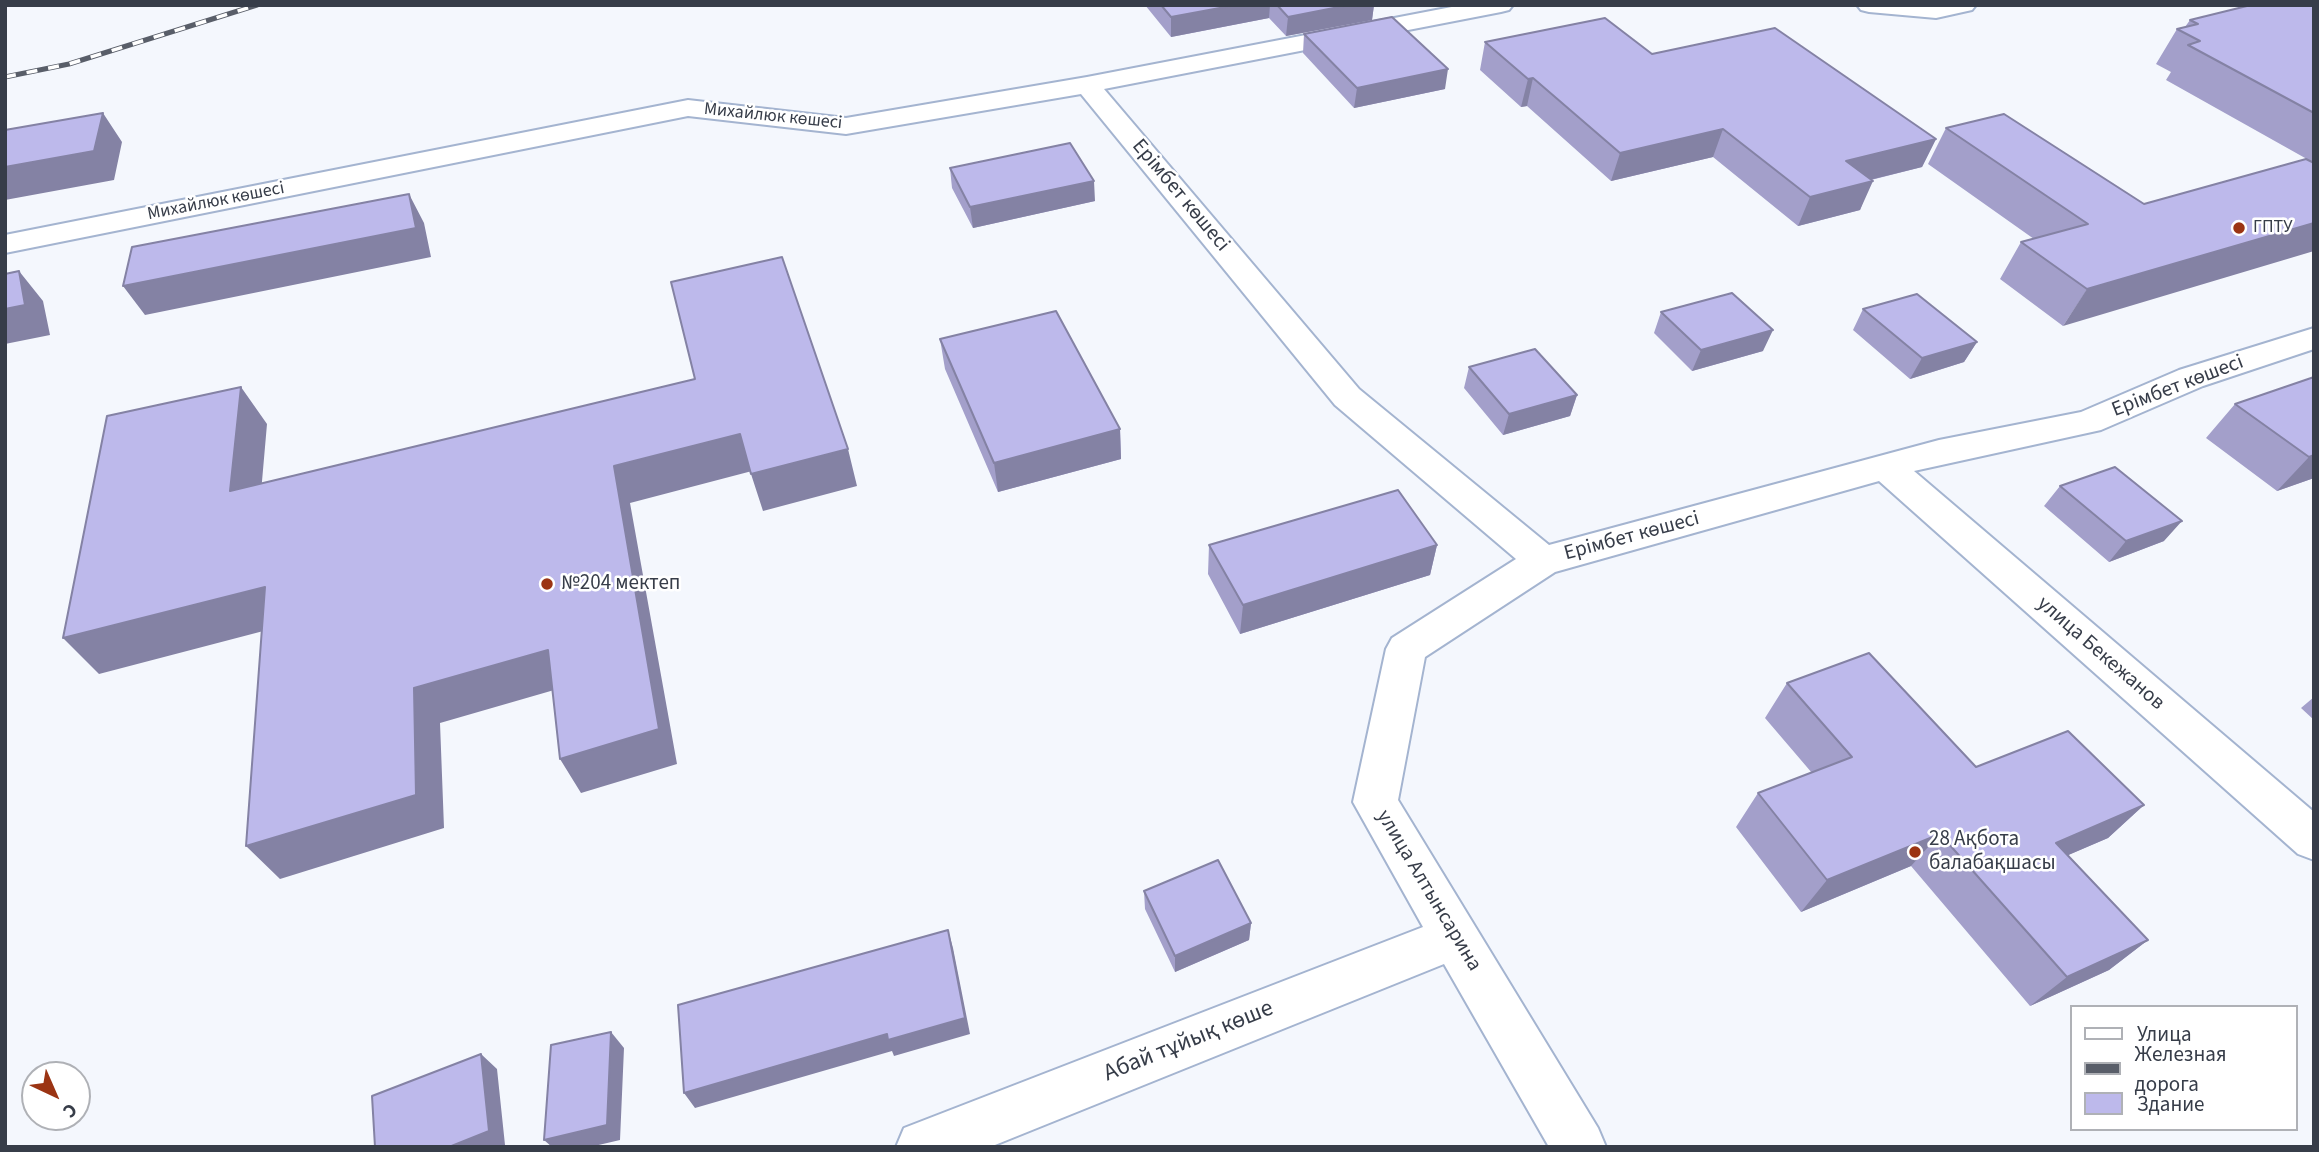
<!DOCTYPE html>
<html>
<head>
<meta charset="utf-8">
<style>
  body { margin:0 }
  #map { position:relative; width:2319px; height:1152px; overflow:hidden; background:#f4f7fd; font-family:"Source Sans 3",sans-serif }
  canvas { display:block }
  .frame { position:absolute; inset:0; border:7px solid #373d49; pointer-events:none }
  .legend { position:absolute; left:2070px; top:1005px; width:228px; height:126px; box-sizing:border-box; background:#fff; border:2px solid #afb1b6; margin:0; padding:9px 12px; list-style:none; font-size:21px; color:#373d49 }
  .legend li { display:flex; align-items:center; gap:14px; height:35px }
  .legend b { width:35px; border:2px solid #afb1b6 }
  .north { position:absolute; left:21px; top:1061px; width:70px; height:70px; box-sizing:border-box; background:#fff; border:2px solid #afb1b6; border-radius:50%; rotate:136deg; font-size:19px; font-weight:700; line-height:28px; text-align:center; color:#373d49 }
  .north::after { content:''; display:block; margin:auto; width:24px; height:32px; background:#9b3413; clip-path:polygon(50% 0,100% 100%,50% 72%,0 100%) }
</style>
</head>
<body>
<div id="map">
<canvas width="2319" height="1152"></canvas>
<div class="frame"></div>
<ul class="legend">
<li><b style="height:9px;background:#fff"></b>Улица</li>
<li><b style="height:9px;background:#595e69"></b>Железная дорога</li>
<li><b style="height:19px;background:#bdb9eb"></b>Здание</li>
</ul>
<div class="north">С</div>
</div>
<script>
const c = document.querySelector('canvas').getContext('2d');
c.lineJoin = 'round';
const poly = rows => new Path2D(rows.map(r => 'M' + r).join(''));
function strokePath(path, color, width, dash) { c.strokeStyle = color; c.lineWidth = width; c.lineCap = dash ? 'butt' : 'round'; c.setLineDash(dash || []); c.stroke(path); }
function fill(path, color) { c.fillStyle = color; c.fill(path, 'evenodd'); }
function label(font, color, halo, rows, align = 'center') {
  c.font = font + ' "Source Sans 3",sans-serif'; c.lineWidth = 5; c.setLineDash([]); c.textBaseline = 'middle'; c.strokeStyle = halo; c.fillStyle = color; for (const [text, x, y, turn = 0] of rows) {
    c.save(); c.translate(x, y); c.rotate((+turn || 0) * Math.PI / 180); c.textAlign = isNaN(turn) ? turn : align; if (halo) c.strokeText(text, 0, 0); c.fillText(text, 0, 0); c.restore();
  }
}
const minor = poly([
  [1462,5,1513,5,1509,10,1501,12,1104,89,1359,389,1549,545,1939,440,2081,412,2179,370,2314,328,2314,349,2203,386,2101,430,1914,471,2314,812,2314,860,2298,854,1879,481,1555,572,1425,657,1398,800,1598,1128,1606,1147,1549,1147,1444,964,990,1147,896,1147,904,1128,1423,927,1353,802,1386,649,1392,638,1516,559,1335,405,1081,94,846,134,688,116,5,253,5,235,688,100,846,118,1087,77,1462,5],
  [1857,5,1976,5,1972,10,1936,18,1869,12,1861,10,1857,5]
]);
const rail = poly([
  [5,77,69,64,257,5]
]);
const wall = poly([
  [1145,5,1374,5,1372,20,1286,36,1269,18,1171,37],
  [2314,5,2314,163,2166,80,2171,72,2156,64,2177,29,2185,27,2190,20],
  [1304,34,1445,89,1354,108,1303,53],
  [1485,42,1652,54,1936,139,1922,167,1871,180,1860,210,1798,226,1713,157,1611,181,1527,106,1521,107,1480,70],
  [1946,128,2144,204,2063,326,2000,279,2021,242,2034,239,1928,164],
  [950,168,1095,201,973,228,952,188],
  [1863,309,1977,342,1964,362,1910,379,1853,330],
  [1661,312,1763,351,1692,371,1654,333],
  [940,339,1120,429,1121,459,998,492,945,369],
  [1469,367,1577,395,1570,416,1503,435,1464,388],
  [2314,377,2314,478,2277,491,2206,438,2235,404],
  [2060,486,2164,541,2109,562,2044,506],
  [1209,545,1437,545,1430,575,1240,634,1208,574],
  [1787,683,1976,767,2144,805,2108,838,2068,855,2148,940,2109,970,2030,1006,1911,866,1801,912,1736,827,1758,793,1812,773,1765,718],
  [2314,697,2314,720,2301,708],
  [1144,891,1251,923,1249,940,1175,972,1145,909]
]);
const shadedWall = poly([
  [1236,5,1270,5,1269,18,1171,37,1171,17],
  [1349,5,1374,5,1372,20,1286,36,1288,17],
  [1448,69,1445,89,1354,108,1357,88],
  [1533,78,1527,106,1521,107,1528,79],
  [103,113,122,142,114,180,5,200,5,167],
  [1723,129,1713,157,1611,181,1620,153],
  [1936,139,1922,167,1833,189,1846,161],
  [1094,181,1095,201,973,228,970,207],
  [1873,181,1860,210,1798,226,1810,197],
  [409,194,424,223,431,257,145,315,123,286],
  [2314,223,2314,251,2063,326,2087,289],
  [19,271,43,301,50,335,5,344,5,309],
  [1773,330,1763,351,1692,371,1701,350],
  [1977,342,1964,362,1910,379,1922,358],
  [241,387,267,424,258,527,230,491],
  [1577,395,1570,416,1503,435,1509,414],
  [1120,429,1121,459,998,492,994,463],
  [740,434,752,471,630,503,677,764,581,793,560,759,614,466],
  [848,449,857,486,763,511,751,474],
  [2314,455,2314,478,2277,491,2309,457],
  [2182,521,2164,541,2109,562,2126,541],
  [1437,545,1430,575,1240,634,1243,605],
  [265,587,294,623,99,674,63,638],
  [548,650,568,686,440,723,444,828,280,879,246,846,414,688],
  [2144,805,2108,838,2022,875,2056,843],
  [1940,834,1911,866,1801,912,1827,880],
  [1251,923,1249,940,1175,972,1175,956],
  [948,930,953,948,970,1034,894,1056,892,1051,695,1108,684,1093],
  [2148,940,2109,970,2030,1006,2067,977],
  [611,1032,624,1048,620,1140,590,1147,552,1147,544,1140],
  [481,1054,497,1069,505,1145,501,1147,449,1147]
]);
const building = poly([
  [1161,5,1236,5,1171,17,1161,5],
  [1277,5,1349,5,1288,17,1277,5],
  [2251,5,2314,5,2314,113,2188,45,2200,41,2177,29,2198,24,2190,20,2251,5],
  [1392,17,1448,69,1357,88,1304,34,1392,17],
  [1605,18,1652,54,1775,28,1936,139,1846,161,1873,181,1810,197,1723,129,1620,153,1533,78,1528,79,1485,42,1605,18],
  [103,113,94,151,5,167,5,130,103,113],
  [2004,114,2144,204,2306,159,2314,163,2314,223,2087,289,2021,242,2088,224,1946,128,2004,114],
  [1070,143,1094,181,970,207,950,168,1070,143],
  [409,194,416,228,123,286,132,247,409,194],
  [782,257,848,449,751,474,740,434,614,466,659,729,560,759,548,650,414,688,416,795,246,846,265,587,63,638,107,416,241,387,230,491,695,379,671,282,782,257],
  [19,271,25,305,5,309,5,274,19,271],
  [1732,293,1773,330,1701,350,1661,312,1732,293],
  [1917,294,1977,342,1922,358,1863,309,1917,294],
  [1056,311,1120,429,994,463,940,339,1056,311],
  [1535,349,1577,395,1509,414,1469,367,1535,349],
  [2314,377,2314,455,2309,457,2235,404,2314,377],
  [2115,467,2182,521,2126,541,2060,486,2115,467],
  [1398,490,1437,545,1243,605,1209,545,1398,490],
  [1869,653,1976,767,2068,731,2144,805,2056,843,2148,940,2067,977,1940,834,1827,880,1758,793,1852,757,1787,683,1869,653],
  [1218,860,1251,923,1175,956,1144,891,1218,860],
  [948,930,965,1018,888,1040,887,1034,684,1093,678,1005,948,930],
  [611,1032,607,1125,544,1140,551,1045,611,1032],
  [481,1054,489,1131,449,1147,375,1147,372,1096,481,1054]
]);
const markers = [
  [2239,228,7,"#9b3413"],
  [547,584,7,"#9b3413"],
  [1915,852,7,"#9b3413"]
];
const farStreetnames = [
  ["Михайлюк көшесі",773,117,6],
  ["Михайлюк көшесі",216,202,-11]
];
const farPoinames = [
  ["ГПТУ",2253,228]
];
const streetNames = [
  ["Ерімбет көшесі",1180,196,50],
  ["Ерімбет көшесі",2178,387,-21],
  ["Ерімбет көшесі",1632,537,-15],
  ["улица Бекежанов",2100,654,41],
  ["улица Алтынсарина",1428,891,59]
];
const poiNames = [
  ["№204 мектеп",561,584],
  ["28 Ақбота",1929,840],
  ["балабақшасы",1929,864]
];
const nearStreetnames = [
  ["Абай тұйық көше",1189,1042,-22]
];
strokePath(minor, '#a4b4d0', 4);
fill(minor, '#fff');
strokePath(rail, '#595e69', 5);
strokePath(rail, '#fff', 3.5, [11]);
fill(wall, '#a39fca');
fill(shadedWall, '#8482a4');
fill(building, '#bdb9eb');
strokePath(building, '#8482a4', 2);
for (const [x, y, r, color] of markers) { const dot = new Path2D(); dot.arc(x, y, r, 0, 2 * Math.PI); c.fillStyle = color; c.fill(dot); strokePath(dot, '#fff', 2.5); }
label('18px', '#373d49', '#fff', farStreetnames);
label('18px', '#373d49', '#fff', farPoinames, 'left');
label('21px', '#373d49', '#fff', streetNames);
label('21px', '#373d49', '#fff', poiNames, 'left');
label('24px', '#373d49', '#fff', nearStreetnames);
</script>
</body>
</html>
